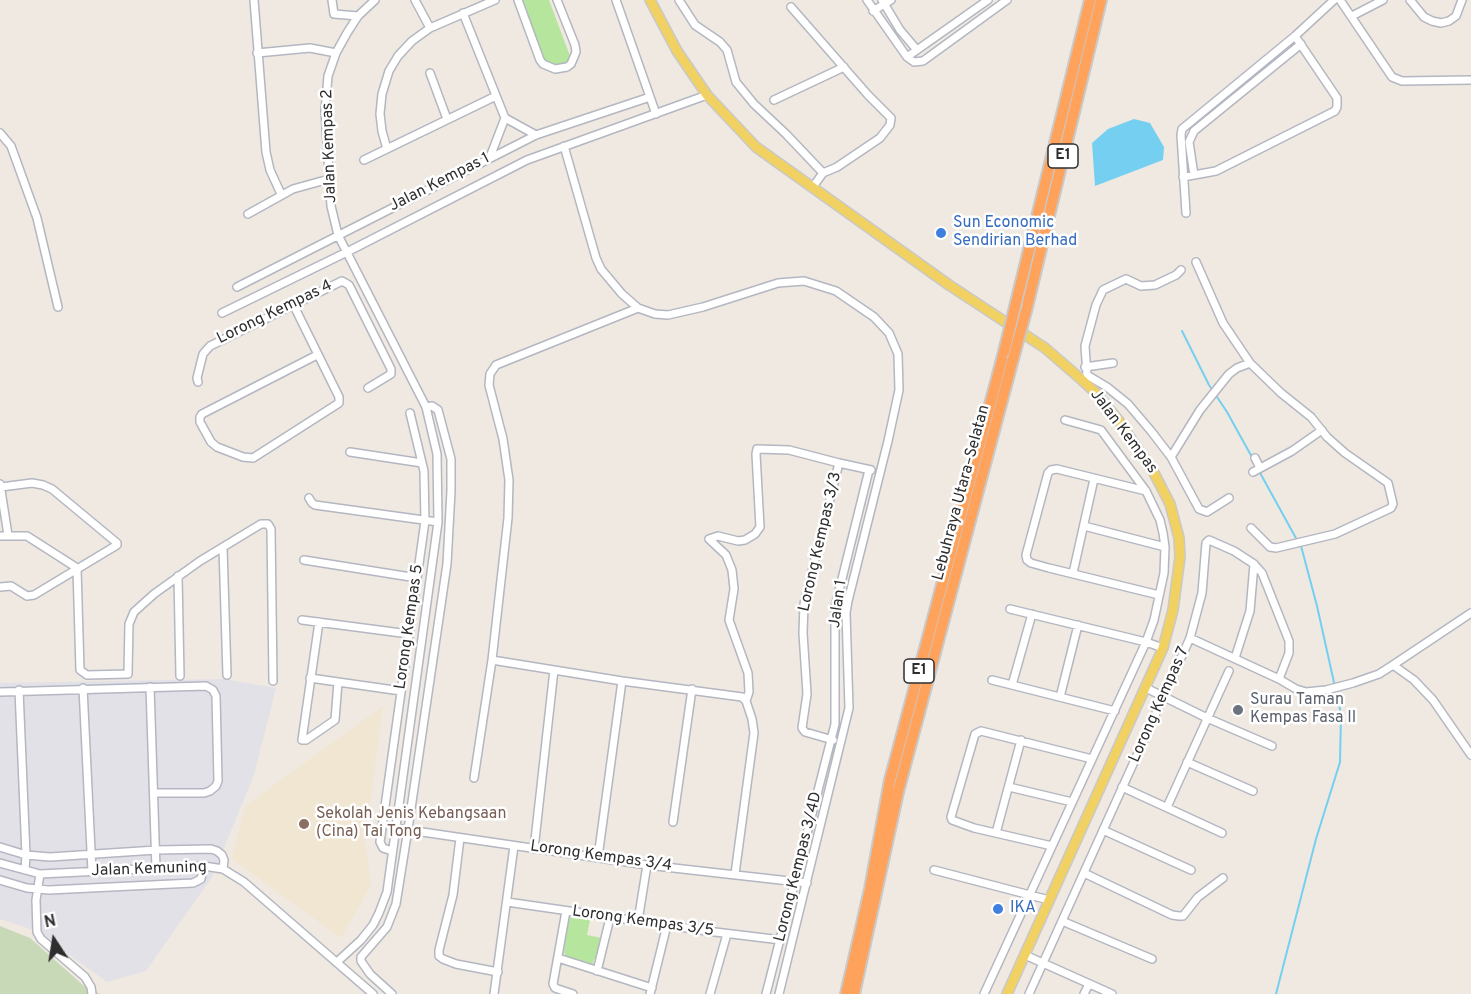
<!DOCTYPE html>
<html>
<head>
<meta charset="utf-8">
<style>
  body { margin:0 }
  #map { position:relative; width:1471px; height:994px; overflow:hidden; background:#efe9e1; font-family:Overpass,sans-serif }
  canvas { display:block }
  .north { position:absolute; left:24px; top:910px; width:60px; height:60px; -webkit-text-stroke:4px #fff; paint-order:stroke; rotate:348deg; font-size:16px; font-weight:700; line-height:24px; text-align:center; color:#2e2e2e }
  .north::after { content:''; display:block; margin:auto; width:21px; height:27px; background:#2e2e2e; clip-path:polygon(50% 0,100% 100%,50% 72%,0 100%) }
</style>
</head>
<body>
<div id="map">
<canvas width="1471" height="994"></canvas>
<div class="north">N</div>
</div>
<script>
const c = document.querySelector('canvas').getContext('2d');
c.lineJoin = 'round';
function fill(path, color) { c.fillStyle = color; c.fill(path, 'evenodd'); }
const poly = rows => new Path2D(rows.map(r => 'M' + r).join(''));
function strokePath(path, color, width, dash) { c.strokeStyle = color; c.lineWidth = width; c.lineCap = dash ? 'butt' : 'round'; c.setLineDash(dash || []); c.stroke(path); }
function label(font, color, halo, rows, align = 'center') {
  c.font = font + ' Overpass,sans-serif'; c.lineWidth = 5; c.setLineDash([]); c.textBaseline = 'middle'; c.strokeStyle = halo; c.fillStyle = color; for (const [text, x, y, turn = 0] of rows) {
    c.save(); c.translate(x, y); c.rotate((+turn || 0) * Math.PI / 180); c.textAlign = isNaN(turn) ? turn : align; if (halo) c.strokeText(text, 0, 0); c.fillText(text, 0, 0); c.restore();
  }
}
const industrial = poly([
  [224,679,276,688,254,775,212,877,146,971,107,982,36,931,0,919,0,683]
]);
const education = poly([
  [383,706,365,842,371,885,341,938,232,859,245,806]
]);
const green = poly([
  [522,0,549,0,570,56,566,66,555,69,545,63],
  [572,916,590,920,587,935,602,938,597,960,594,959,593,965,567,957,564,953,567,921]
]);
const cemetery = poly([
  [0,926,30,938,84,986,100,994,0,994]
]);
const water = poly([
  [1134,119,1150,123,1164,147,1163,160,1095,186,1092,143,1108,129]
]);
const stream = poly([
  [1182,331,1209,385,1227,412,1253,459],
  [1259,471,1297,540],
  [1276,994,1316,839,1340,762,1341,714,1317,606,1301,546]
]);
const minor = poly([
  [254,0,266,152,270,170,281,194],
  [332,0,334,14,358,16],
  [415,0,430,28],
  [518,0,540,60,543,64,555,69,567,67,571,64,576,52,575,45,557,0],
  [616,0,656,114],
  [679,0,695,25,720,42,727,50,736,82,754,104,786,134,823,173],
  [867,0,907,57,914,62,923,61,1007,0],
  [882,0,900,30,917,50],
  [1340,0,1392,77,1402,81,1471,80],
  [1410,0,1424,17,1432,21,1441,23,1449,21,1456,16,1462,0],
  [791,7,868,95,891,118,890,125,880,138,837,167,823,173,812,188],
  [873,11,891,0],
  [463,13,505,118,536,135],
  [1352,16,1383,0],
  [257,53,310,48,336,53],
  [907,57,988,0],
  [430,73,447,119],
  [774,100,844,67],
  [0,133,11,146,37,218,58,307],
  [564,146,596,258,601,269,622,294,638,308,655,314,668,315,703,307,778,283,804,281,836,291,874,317,889,333,898,354,899,390,888,441,848,601,846,613,849,708,779,994],
  [387,149,382,131,380,114,382,94,389,71,398,56,412,41,430,28,495,0],
  [490,157,505,118],
  [364,160,496,96],
  [1194,175,1189,142,1194,131,1301,44],
  [1183,177,1216,171,1335,111,1337,107,1337,98,1295,36],
  [1186,213,1181,135,1182,129,1295,36,1334,0],
  [248,214,293,189,329,179],
  [1196,262,1223,323,1250,363,1281,393,1311,417,1327,437,1345,453,1388,483,1393,504,1391,508,1335,534,1276,548,1270,547,1251,528],
  [237,287,536,135,650,97],
  [293,304,339,397,339,403,253,458,243,457,217,447,211,442,200,422,200,417,202,414,317,355],
  [222,313,347,252,527,160,707,95],
  [1085,367,1113,363],
  [1087,375,1107,387,1128,404,1151,431,1171,457,1199,509,1207,512,1229,498],
  [1087,375,1085,346,1096,305,1103,290,1126,279,1141,286,1155,285,1176,275,1181,270],
  [198,382,197,378,203,354,210,346,342,281,349,285,391,369,391,374,368,388],
  [350,452,422,463],
  [1171,457,1200,410,1229,374,1237,368,1250,363],
  [1255,458,1260,468],
  [1253,472,1292,451,1322,430],
  [0,484,8,535],
  [1146,491,1057,469,1051,470,1048,473,1026,555,1027,560,1031,563,1049,568,1159,595],
  [309,498,312,503,315,505,438,522],
  [1084,526,1165,547],
  [0,536,27,536,77,568],
  [223,548,227,675],
  [304,560,417,578],
  [77,568,80,670,87,675,128,674,129,624,134,612,154,594,200,561,261,524,268,524,271,529,273,681],
  [1073,573,1094,479],
  [178,576,180,676],
  [0,587,11,586,27,596,34,595,117,545,117,543,52,489,43,485,32,483,1,487],
  [1010,609,1146,642,1163,648],
  [302,620,409,634],
  [319,622,302,740,306,740,335,720,338,682],
  [1190,638,1279,679,1296,689,1306,692,1326,690,1353,683,1379,674,1393,665,1414,680,1433,700,1471,755],
  [1235,658,1250,611,1254,564],
  [492,660,622,681,742,697,746,701,752,719,754,733,735,874],
  [1393,665,1471,613],
  [310,678,401,691],
  [992,680,1115,711],
  [1012,685,1032,614],
  [150,687,156,869],
  [83,688,92,871],
  [1146,688,1207,718,1272,746],
  [19,690,26,855,25,870],
  [0,692,206,686,213,690,216,696,218,781,216,786,210,791,204,793,154,793],
  [1060,697,1078,625],
  [746,701,749,692,748,673,729,620,734,589,732,570,726,555,709,539,718,536,738,541,745,540,755,534,760,527,756,454,757,449,789,450,839,463],
  [833,740,805,732,802,728,807,694,803,633,804,604,839,463,871,470],
  [1187,762,1253,791],
  [474,778,492,660,508,518,509,480,503,439,489,385,490,374,496,365,638,308],
  [1009,787,1072,802],
  [1122,787,1222,833],
  [1167,807,1229,671],
  [673,822,692,689],
  [395,828,647,865,807,883],
  [1103,830,1191,870],
  [996,833,1021,740],
  [460,838,453,895,439,950,439,956,443,959,456,964,498,972],
  [1052,846,974,828,952,820,951,817,975,734,981,731,1092,759],
  [0,847,26,855,50,857,156,850,211,849,217,851,222,855,224,860,223,869],
  [534,849,554,670],
  [392,851,383,848,380,842,425,521,424,471,410,413],
  [598,857,622,681],
  [0,863,40,874,204,866,223,869,244,882,373,994],
  [934,870,1049,900],
  [1084,873,1172,915,1179,916,1183,916,1198,897,1223,878],
  [40,874,36,900,37,932,41,939,85,977,91,987,92,994],
  [0,880,27,888,49,890,193,883,201,879,204,866],
  [507,902,707,931,781,940],
  [566,911,553,984,555,988,573,994],
  [638,921,647,865],
  [1062,921,1152,959],
  [1025,955,1112,994],
  [558,958,652,988],
  [337,962,361,940,373,925,379,913,387,892,438,522,437,454,426,407,338,235,331,206,325,111,328,76,336,53,347,33,358,16,375,0],
  [597,971,610,918],
  [392,994,370,974,361,961,361,957,387,927,396,904,408,829,447,564,451,491,451,459,438,410,432,406,426,407],
  [494,994,514,846],
  [650,994,667,925],
  [710,994,727,934],
  [766,994,835,724,835,607,869,470],
  [984,994,1146,642,1154,620,1164,573,1165,547,1163,533,1160,520,1146,491,1101,430,1065,420],
  [1029,994,1190,638,1202,593,1206,543,1209,540,1234,551,1254,564,1262,573,1289,641,1289,653,1279,679],
  [1084,994,1089,984]
]);
const major = poly([
  [650,0,677,51,707,95,756,147,949,285,1045,348,1082,380,1097,394,1119,421,1154,473,1170,504,1179,538,1180,557,1173,610,1163,648,1007,994]
]);
const highway = poly([
  [1016,303,1090,0],
  [1026,311,1101,0],
  [846,994,870,889,890,780,1004,352],
  [854,994,898,792,1013,359]
]);
const highwayBridge = poly([
  [1004,352,1016,303],
  [1013,359,1026,311]
]);
const markers = [
  [941,233,6,"#3f7fe0"],
  [1238,710,6,"#6b7280"],
  [304,824,6,"#8d6e63"],
  [998,909,6,"#3f7fe0"]
];
const shields = [
  [1063,156,30],
  [919,671,30]
];
const shieldNames = [
  ["E1",1063,156],
  ["E1",919,671]
];
const streetNames = [
  ["Jalan Kempas 2",330,146,-92],
  ["Jalan Kempas 1",440,183,-27],
  ["Lorong Kempas 4",275,313,-26],
  ["Jalan Kempas",1123,432,53],
  ["Lebuhraya Utara–Selatan",962,493,-75],
  ["Lorong Kempas 3/3",821,542,-77],
  ["Jalan 1",839,604,-82],
  ["Lorong Kempas 5",410,627,-82],
  ["Lorong Kempas 7",1160,705,-66],
  ["Lorong Kempas 3/4",601,857,8],
  ["Lorong Kempas 3/4D",799,867,-76],
  ["Jalan Kemuning",149,870,-2],
  ["Lorong Kempas 3/5",643,922,8]
];
const shopNames = [
  ["Sun Economic",953,224],
  ["Sendirian Berhad",953,242],
  ["IKA",1010,909]
];
const worshipNames = [
  ["Surau Taman",1250,701],
  ["Kempas Fasa II",1250,719]
];
const educationNames = [
  ["Sekolah Jenis Kebangsaan",316,815],
  ["(Cina) Tai Tong",316,833]
];
fill(industrial, '#e3e1e8');
fill(education, '#f0e6d1');
fill(green, '#b6e59e');
fill(cemetery, '#c8d9b8');
fill(water, '#75cff0');
strokePath(stream, '#75cff0', 2);
strokePath(minor, '#b4b7c1', 10);
strokePath(major, '#c9c9c9', 12);
strokePath(highway, '#c9c9c9', 14);
strokePath(minor, '#fff', 7);
strokePath(major, '#f2d163', 9);
strokePath(highway, '#ffa35c', 10);
strokePath(highwayBridge, '#c9c9c9', 14, []);
strokePath(highwayBridge, '#ffa35c', 10);
for (const [x, y, r, color] of markers) { const dot = new Path2D(); dot.arc(x, y, r, 0, 2 * Math.PI); c.fillStyle = color; c.fill(dot); strokePath(dot, '#fff', 2); }
for (const [x, y, w] of shields) { const box = new Path2D(); box.roundRect(x - w / 2, y - 12, w, 24, 4.5); c.fillStyle = '#fff'; c.fill(box); strokePath(box, '#2e2e2e', 1.5); }
label('bold 15px', '#2e2e2e', null, shieldNames);
label('16px', '#2e2e2e', '#fff', streetNames);
label('16px', '#366cbe', '#fff', shopNames, 'left');
label('16px', '#5b616d', '#fff', worshipNames, 'left');
label('16px', '#785e54', '#fff', educationNames, 'left');
</script>
</body>
</html>
